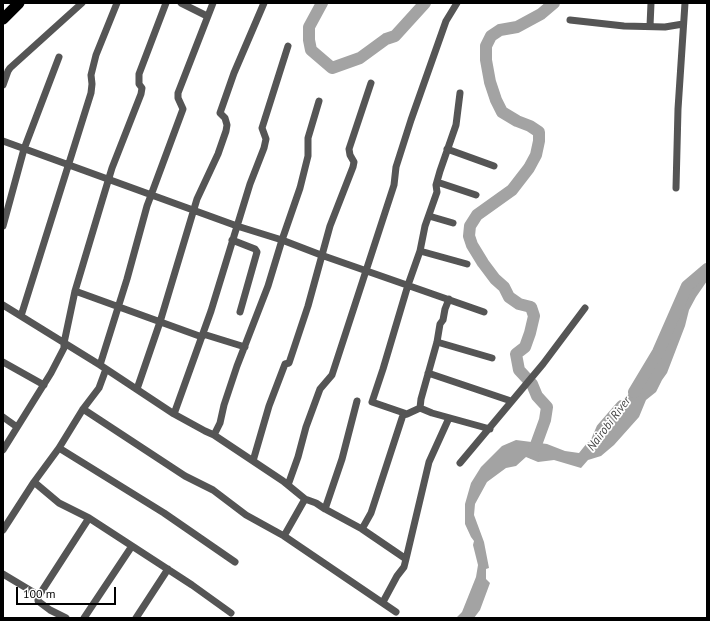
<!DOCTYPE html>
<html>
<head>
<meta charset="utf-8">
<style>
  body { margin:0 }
  #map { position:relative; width:710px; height:621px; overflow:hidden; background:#fff; font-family:"PT Sans",sans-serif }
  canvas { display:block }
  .frame { position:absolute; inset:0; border:4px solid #000; pointer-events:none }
  .scale { position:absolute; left:16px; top:587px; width:100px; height:18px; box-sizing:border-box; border:2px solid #000; border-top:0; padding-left:5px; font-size:12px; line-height:14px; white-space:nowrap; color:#000; -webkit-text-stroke:3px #fff; paint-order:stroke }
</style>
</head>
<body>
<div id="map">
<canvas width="710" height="621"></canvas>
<div class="frame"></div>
<div class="scale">100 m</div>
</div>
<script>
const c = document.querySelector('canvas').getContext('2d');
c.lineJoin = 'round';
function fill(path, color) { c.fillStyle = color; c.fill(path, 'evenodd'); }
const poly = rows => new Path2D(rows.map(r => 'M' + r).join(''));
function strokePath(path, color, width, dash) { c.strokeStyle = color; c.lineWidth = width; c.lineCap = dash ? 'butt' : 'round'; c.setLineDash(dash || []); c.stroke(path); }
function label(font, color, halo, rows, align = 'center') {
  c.font = font + ' "PT Sans",sans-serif'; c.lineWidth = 3.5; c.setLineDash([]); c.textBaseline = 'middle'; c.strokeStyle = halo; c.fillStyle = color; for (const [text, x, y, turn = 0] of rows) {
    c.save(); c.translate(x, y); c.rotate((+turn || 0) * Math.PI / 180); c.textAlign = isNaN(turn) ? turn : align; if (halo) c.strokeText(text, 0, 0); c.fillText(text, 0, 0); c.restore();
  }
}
const water = poly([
  [707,267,707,281,696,297,689,310,685,326,667,373,662,380,656,392,646,400,639,417,614,445,601,456,588,460,581,468,554,460,538,462,526,457,516,466,506,468,487,482,475,504,474,515,484,542,489,568,486,569,486,579,490,583,480,610,474,618,456,618,462,612,476,577,478,565,473,545,474,541,471,537,465,524,465,504,471,483,481,467,502,446,516,440,547,444,565,451,579,453,587,443,601,434,624,399,644,378,655,361,661,345,668,339,678,308,686,292,696,279]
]);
const river = poly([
  [322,3,309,27,309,40,311,50,332,68,360,58,386,39,395,36,425,3],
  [634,392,658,352,687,286,707,269],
  [593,450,602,429,622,406],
  [533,453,545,420,547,407,537,396,532,384,519,370,516,354,525,347,530,333,534,316,531,307,519,304,509,297,504,287,495,279,483,263,472,245,469,236,470,226,477,215,512,190,529,168,536,155,539,141,539,132,530,126,517,121,502,112,496,100,490,82,486,60,486,46,491,36,500,30,517,27,541,14,554,3]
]);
const minor = poly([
  [181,3,207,16],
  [570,20,624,26,665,27,683,24],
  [650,26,651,3],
  [3,85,8,71,10,68,82,3],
  [3,141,237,226,282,240,321,255,484,312],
  [447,149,494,166],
  [437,182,476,195],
  [676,188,678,109,685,3],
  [429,216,453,223],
  [3,226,24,149,59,57],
  [232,240,255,249,257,252,240,312],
  [420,251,467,264],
  [75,291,202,337],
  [449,299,445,309,443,320,440,324,437,342,421,399,420,408,432,413,490,429],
  [3,305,100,365,174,414,205,431,214,435,283,481,305,499],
  [21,316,91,93,92,84,91,75,96,55,117,3],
  [203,334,245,347],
  [437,342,492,358],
  [3,362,44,385],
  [100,365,127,279,147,206,183,109,178,98,178,93,213,3],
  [428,373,511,401],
  [137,389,160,322,197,199,218,154,226,131,227,125,225,118,220,113,234,73,264,3],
  [83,409,185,476,213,490,246,515,284,536,396,612],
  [174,414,211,311,250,184,264,148,266,139,262,128,288,46],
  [407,414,372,402,383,369,408,285,420,251,425,226,437,192,436,185,440,171,456,125,460,93],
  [3,417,17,427],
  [214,435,220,423,224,405,237,366,268,286,282,240,300,188,308,156,308,138,319,101],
  [59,448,164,513,235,562],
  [3,450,51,373,64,348,64,343,75,291,102,201,112,168,141,94,142,88,139,84,139,74,166,3],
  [253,461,269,406,285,364,289,363,308,306,330,226,353,167,354,162,350,155,349,149,371,83],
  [460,463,543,364,585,308],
  [34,482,59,503,89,518,192,585,231,613],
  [288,485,298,457,306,427,320,389,332,375,394,185,396,167,411,120,446,21,457,3],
  [325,509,362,529],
  [3,530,34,482,59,448,83,409,99,388,106,369],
  [284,536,305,499,316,503,325,509,342,459,357,401],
  [406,559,429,462,449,418],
  [3,574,33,592,38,597,38,601,50,610,66,618],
  [38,597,89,518],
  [383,602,397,576,404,567,406,559,362,529,371,513,403,415,407,414,420,408],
  [84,618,132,546],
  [136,618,168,569]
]);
const trunk = poly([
  [3,19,19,3]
]);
const waterNames = [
  ["Nairobi River",609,424,-53]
];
fill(water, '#a3a3a3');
strokePath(river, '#a3a3a3', 12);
strokePath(minor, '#555', 7);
strokePath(trunk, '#000', 11);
label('italic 12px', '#444', '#fff', waterNames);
</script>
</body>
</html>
